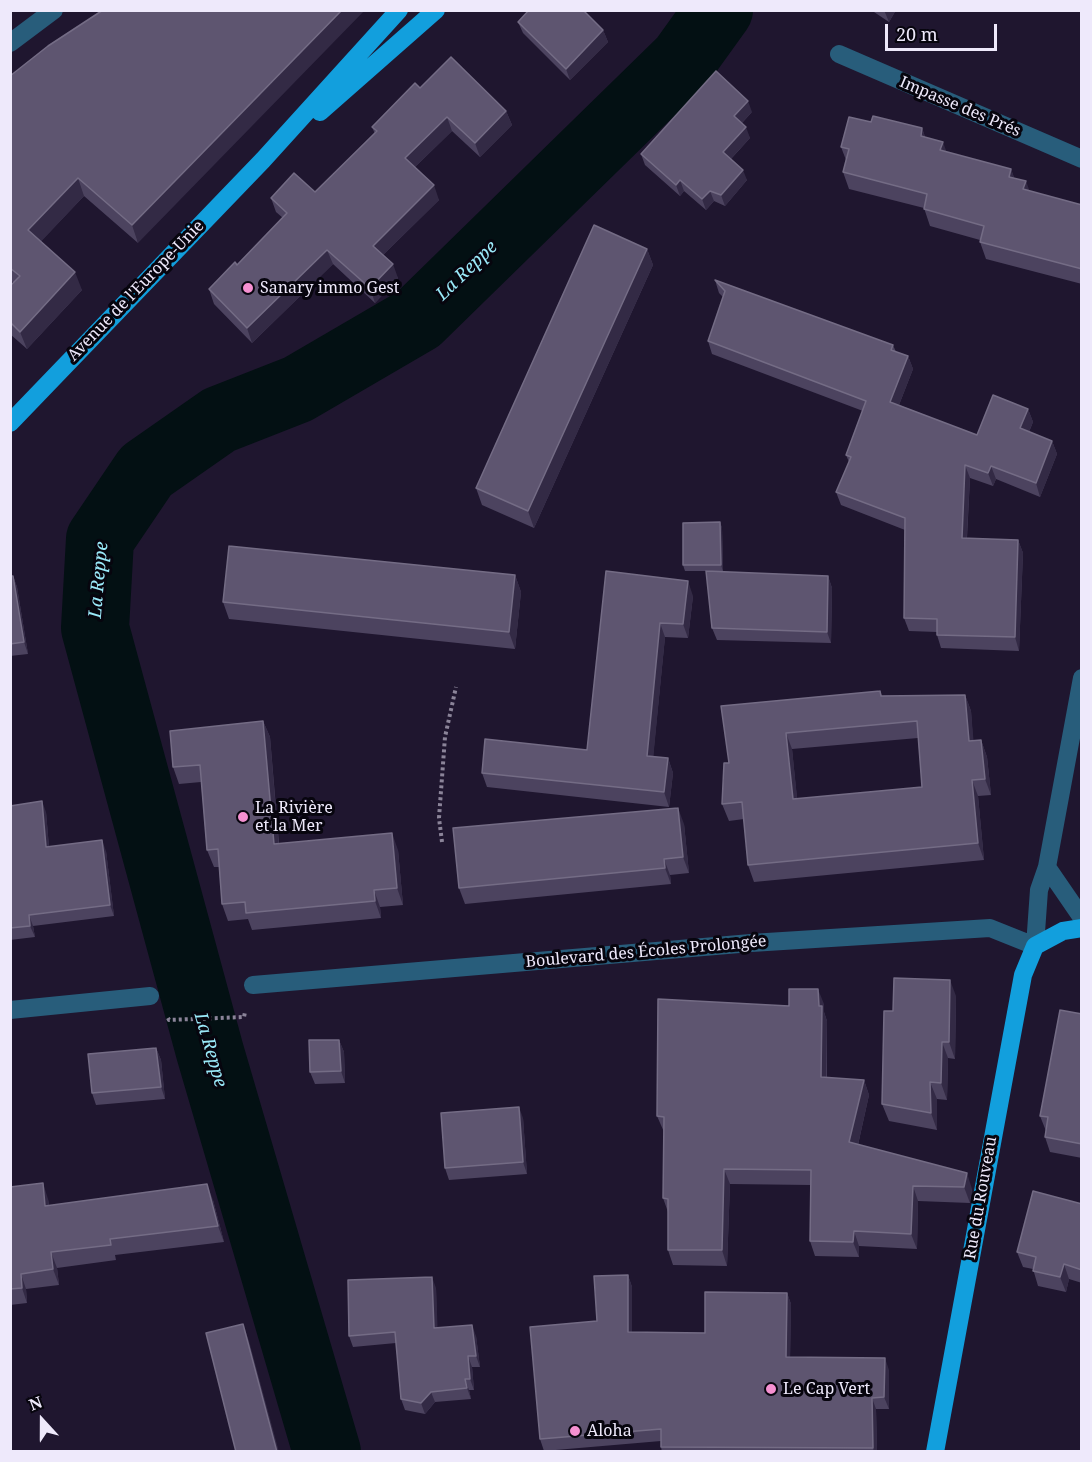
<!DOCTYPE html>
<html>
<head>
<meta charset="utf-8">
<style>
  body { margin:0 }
  #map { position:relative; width:1092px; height:1462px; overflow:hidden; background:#1f162f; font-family:"Noto Serif",serif }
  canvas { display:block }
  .frame { position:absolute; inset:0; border:12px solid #eee9fb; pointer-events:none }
  .north { position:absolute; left:12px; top:1390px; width:60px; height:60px; -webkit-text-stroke:4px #07050e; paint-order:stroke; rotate:339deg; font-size:16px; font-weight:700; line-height:24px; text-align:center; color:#eee9fb }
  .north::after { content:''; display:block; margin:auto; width:21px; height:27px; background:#eee9fb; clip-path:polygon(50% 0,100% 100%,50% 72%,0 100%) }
  .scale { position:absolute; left:885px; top:24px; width:112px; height:27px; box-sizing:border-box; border:3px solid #eee9fb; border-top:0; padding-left:8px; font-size:18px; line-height:21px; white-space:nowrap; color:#eee9fb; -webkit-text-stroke:4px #07050e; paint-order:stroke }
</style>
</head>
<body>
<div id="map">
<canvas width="1092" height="1462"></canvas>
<div class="frame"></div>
<div class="north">N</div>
<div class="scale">20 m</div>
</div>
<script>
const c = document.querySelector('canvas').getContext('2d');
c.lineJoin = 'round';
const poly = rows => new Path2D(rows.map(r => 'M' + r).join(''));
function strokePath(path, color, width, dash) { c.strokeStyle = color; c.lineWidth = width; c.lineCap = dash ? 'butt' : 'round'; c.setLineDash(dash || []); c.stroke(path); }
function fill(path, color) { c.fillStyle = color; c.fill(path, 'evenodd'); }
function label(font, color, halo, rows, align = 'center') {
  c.font = font + ' "Noto Serif",serif'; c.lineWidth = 6; c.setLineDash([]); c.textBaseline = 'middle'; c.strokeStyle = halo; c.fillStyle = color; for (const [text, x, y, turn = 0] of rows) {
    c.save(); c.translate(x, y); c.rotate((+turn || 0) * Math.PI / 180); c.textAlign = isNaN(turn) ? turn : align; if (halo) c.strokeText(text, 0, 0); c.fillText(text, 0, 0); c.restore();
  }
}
const river = poly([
  [327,1452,210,1052,95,628,100,539,146,471,219,420,298,389,418,319,683,60,719,10]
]);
const path = poly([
  [442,842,439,818,445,737,456,687],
  [168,1018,169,1020,244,1017,245,1012]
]);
const street = poly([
  [10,43,54,10],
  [839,54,1082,159],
  [1047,867,1082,918],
  [253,985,751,943,990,928,1035,946,1039,890,1047,867,1082,678],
  [10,1010,150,996]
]);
const primary = poly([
  [320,112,436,10],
  [10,423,263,160,399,10],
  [935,1452,1023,975,1035,946,1063,931,1082,928]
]);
const wall = poly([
  [103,10,138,243,84,196,41,241,82,290,27,349,10,334,10,286,14,283,10,280,10,76],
  [871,10,896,10,889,22],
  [518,22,603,30,608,42,570,80,523,33],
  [420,88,506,111,512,125,480,157,452,131,415,167,439,200,383,255,398,278,375,303,333,264,252,343,214,304,209,289,237,265,283,218,276,212,271,198,315,192,375,134,372,127],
  [752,112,742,123,750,138,731,159,747,180,725,206,714,201,706,210,684,191,680,196,645,165,641,154],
  [871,122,922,128,925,137,946,152,1011,169,1014,178,1029,191,1082,205,1082,284,986,259,980,242,980,240,930,226,924,208,849,189,843,172,846,160,841,147],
  [647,249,653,265,534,528,482,505,476,488],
  [715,280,893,345,896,352,908,356,913,369,899,405,977,435,1028,409,1033,422,1029,432,1052,441,1057,454,1040,497,996,479,993,486,970,478,967,538,1018,540,1023,553,1019,651,941,648,937,635,937,632,909,631,904,618,905,530,841,505,836,492,849,462,846,455,863,411,712,354,708,341,723,297,719,293],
  [720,522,722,528,723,571,707,571,828,576,832,588,831,643,717,640,712,628,706,571,685,571,683,565],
  [606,571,693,596,688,638,665,637,653,757,668,758,673,773,669,807,487,787,482,773,587,750],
  [515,575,521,592,515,649,229,619,223,602],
  [10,576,13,576,17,587,28,654,10,656],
  [880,691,882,696,965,695,971,711,973,741,981,740,987,757,991,795,978,796,984,860,754,882,748,865,744,819,729,821,722,804,729,763,721,706],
  [918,738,922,787,797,799,792,749],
  [263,721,270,737,279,843,398,850,403,905,380,907,381,918,252,930,248,919,228,921,222,904,219,867,214,867,207,850,201,782,179,784,173,767],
  [10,806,46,812,49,847,106,851,114,916,33,926,35,937,10,940],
  [684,824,689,873,670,875,671,884,465,904,459,888],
  [956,996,955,1059,948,1058,947,1100,937,1099,937,1130,889,1121,882,1104,893,1011],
  [824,1004,824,1012,827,1021,827,1078,864,1080,869,1095,858,1145,972,1189,970,1203,918,1201,917,1249,859,1246,859,1257,815,1256,810,1241,810,1185,730,1184,727,1266,673,1265,668,1250,668,1212,663,1198,664,1132,657,1116,789,1006],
  [1082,1014,1082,1158,1050,1152,1045,1137,1046,1131,1040,1116],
  [339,1040,344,1052,345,1083,315,1084,310,1072],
  [156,1048,161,1060,165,1099,96,1105,92,1093],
  [523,1118,527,1174,449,1180,445,1168],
  [10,1187,48,1199,49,1206,213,1200,224,1242,115,1255,116,1260,57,1268,59,1285,26,1289,27,1303,10,1305],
  [1082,1204,1082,1283,1069,1279,1066,1292,1038,1286,1033,1269,1023,1267,1017,1252],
  [628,1275,632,1287,632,1332,705,1333,787,1293,791,1304,790,1357,889,1370,889,1409,876,1409,877,1452,662,1452,661,1447,661,1441,544,1451,540,1439,597,1321],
  [436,1288,437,1328,476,1336,480,1367,472,1367,474,1390,469,1390,471,1399,435,1402,425,1414,405,1410,401,1399,396,1343,353,1347,349,1336]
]);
const shadedWall = poly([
  [342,10,365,10,138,243,132,225],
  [884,10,896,10,889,22],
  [603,30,608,42,570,80,566,69],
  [748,101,752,112,738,127,734,116],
  [506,111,512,125,480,157,475,143],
  [447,117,452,131,410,172,405,158],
  [746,127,750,138,727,163,723,152],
  [922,128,928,145,921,136],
  [943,142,949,159,940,150],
  [1011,169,1017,185,1009,177],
  [743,170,747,180,725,206,721,195],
  [78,178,84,196,35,248,28,230],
  [680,180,684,191,680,196,676,185],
  [1026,181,1032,198,1023,189],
  [434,185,439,200,378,260,373,246],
  [710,191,714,201,706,210,702,199],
  [647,249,653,265,534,528,528,511],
  [327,250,333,264,252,343,247,328],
  [393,264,398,278,375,303,370,288],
  [75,272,82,290,27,349,20,332],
  [908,356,913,369,895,415,890,402],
  [1028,409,1033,422,1025,441,1020,428],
  [1052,441,1057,454,1040,497,1036,483],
  [965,465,970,478,966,551,962,538],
  [991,466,996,479,993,486,988,473],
  [720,522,722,528,723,571,721,565],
  [1018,540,1023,553,1019,651,1015,637],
  [515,575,521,592,515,649,509,632],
  [13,576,17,587,28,654,24,642],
  [828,576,832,588,831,643,827,632],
  [688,581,693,596,688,638,683,624],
  [660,623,665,637,652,770,647,756],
  [965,695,971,711,975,758,969,741],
  [263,721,270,737,280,861,274,844],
  [786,733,792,749,799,816,793,799],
  [981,740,987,757,991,795,985,779],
  [668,758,673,773,669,807,664,792],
  [972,780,978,796,984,860,978,843],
  [42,801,46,812,50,859,46,847],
  [678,808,684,824,689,873,683,857],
  [392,833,398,850,403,905,397,888],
  [102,840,106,851,114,916,110,905],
  [664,859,670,875,671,884,665,868],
  [374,890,380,907,381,918,375,901],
  [29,915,33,926,35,937,30,926],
  [950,980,956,996,955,1059,949,1042],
  [818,989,824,1004,824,1012,827,1021,826,1093,821,1077],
  [339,1040,344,1052,345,1083,341,1071],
  [942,1042,948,1058,947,1100,941,1083],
  [156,1048,161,1060,165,1099,161,1087],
  [864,1080,869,1095,855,1158,849,1142],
  [930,1082,937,1099,937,1130,931,1113],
  [519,1107,523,1118,527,1174,523,1162],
  [724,1169,730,1184,727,1266,722,1250],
  [967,1173,972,1189,970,1203,964,1187],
  [43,1183,48,1199,51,1221,45,1206],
  [207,1184,213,1200,224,1242,218,1226],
  [913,1186,918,1201,917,1249,911,1234],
  [854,1231,859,1246,859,1257,853,1242],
  [51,1252,57,1268,59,1285,53,1269],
  [1064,1264,1069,1279,1066,1292,1060,1277],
  [21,1274,26,1289,27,1303,22,1288],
  [628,1275,632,1287,632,1344,628,1332],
  [432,1277,436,1288,438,1339,434,1328],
  [787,1293,791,1304,790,1368,786,1357],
  [243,1324,249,1341,279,1452,277,1452],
  [472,1325,476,1336,480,1367,476,1356],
  [468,1356,472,1367,474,1390,470,1379],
  [885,1358,889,1370,889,1409,884,1397],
  [465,1379,469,1390,471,1399,467,1388],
  [431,1392,435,1402,425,1414,421,1403],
  [872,1398,876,1409,877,1452,874,1452,873,1448]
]);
const building = poly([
  [103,10,342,10,132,225,78,178,28,230,75,272,20,332,10,322,10,286,20,276,10,268,10,76,48,46,103,10],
  [529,10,583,10,603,30,566,69,518,22,529,10],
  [451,57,506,111,475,143,447,117,405,158,434,185,373,246,393,264,370,288,327,250,247,328,209,289,235,262,237,265,287,213,271,198,294,173,315,192,377,131,372,127,415,83,420,88,451,57],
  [716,71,748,101,734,116,746,127,723,152,743,170,721,195,710,191,702,199,680,180,676,185,641,154,716,71],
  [873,116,922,128,921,136,943,142,940,150,1011,169,1009,177,1026,181,1023,189,1082,205,1082,269,980,242,984,226,924,209,927,194,843,172,849,149,841,147,849,117,871,122,873,116],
  [594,225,647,249,528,511,476,488,594,225],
  [715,280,893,345,891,350,908,356,890,402,977,435,993,395,1028,409,1020,428,1052,441,1036,483,991,466,988,473,965,465,962,538,1018,540,1015,637,937,635,937,619,904,618,905,518,836,492,851,457,846,455,866,401,708,341,725,291,715,280],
  [720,522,721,565,683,565,683,523,720,522],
  [229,546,515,575,509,632,223,602,229,546],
  [606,571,688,581,683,624,660,623,647,756,668,758,664,792,482,773,485,739,587,750,606,571],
  [706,571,828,576,827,632,712,628,706,571],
  [10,576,13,576,24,642,10,644,10,576],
  [880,691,881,696,965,695,969,741,981,740,985,779,972,780,978,843,748,865,742,802,722,804,724,763,729,763,721,706,880,691],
  [917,721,922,787,793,799,786,733,917,721],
  [263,721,274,844,392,833,397,888,374,890,375,901,246,913,245,902,222,904,218,849,207,850,200,765,173,767,170,731,263,721],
  [42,801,46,847,102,840,110,905,29,915,30,926,10,928,10,806,42,801],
  [678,808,683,857,664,859,665,868,459,888,453,828,678,808],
  [894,978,950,980,949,1042,942,1042,941,1083,930,1082,931,1113,882,1104,884,1011,893,1011,894,978],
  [789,989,818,989,819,1006,822,1006,821,1077,864,1080,849,1142,967,1173,964,1187,913,1186,911,1234,854,1231,853,1242,810,1241,811,1170,724,1169,722,1250,668,1250,668,1199,663,1198,664,1117,657,1116,658,999,789,1006,789,989],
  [1060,1010,1082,1014,1082,1144,1045,1137,1048,1117,1040,1116,1060,1010],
  [309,1040,339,1040,341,1071,310,1072,309,1040],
  [156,1048,161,1087,92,1093,88,1054,156,1048],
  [519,1107,523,1162,445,1168,441,1113,519,1107],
  [43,1183,45,1206,207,1184,218,1226,110,1239,111,1245,51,1252,53,1269,21,1274,22,1288,10,1289,10,1187,43,1183],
  [1033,1191,1082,1204,1082,1270,1064,1264,1060,1277,1033,1271,1036,1257,1017,1252,1033,1191],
  [628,1275,628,1332,705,1333,705,1292,787,1293,786,1357,885,1358,884,1397,872,1398,873,1448,661,1447,661,1429,540,1439,530,1327,597,1321,594,1276,628,1275],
  [432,1277,434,1328,472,1325,476,1356,468,1356,470,1379,465,1379,467,1388,431,1392,421,1403,401,1399,395,1332,349,1336,348,1280,432,1277],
  [243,1324,277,1452,236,1452,206,1333,243,1324]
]);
const markers = [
  [248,288,6,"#f590d1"],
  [243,817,6,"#f590d1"],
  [771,1389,6,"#f590d1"],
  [575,1431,6,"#f590d1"]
];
const streetNames = [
  ["Impasse des Prés",960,107,23],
  ["Avenue de l'Europe-Unie",136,291,-46],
  ["Boulevard des Écoles Prolongée",646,952,-5],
  ["Rue du Rouveau",981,1198,-80]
];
const poiNames = [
  ["Sanary immo Gest",260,288],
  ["La Rivière",255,808],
  ["et la Mer",255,826],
  ["Le Cap Vert",783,1389],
  ["Aloha",587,1431]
];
const waterNames = [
  ["La Reppe",467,271,-44],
  ["La Reppe",99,580,-85],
  ["La Reppe",210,1050,74]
];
strokePath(river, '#031013', 68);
strokePath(path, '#8b8499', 4, [3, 3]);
strokePath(street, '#285d7b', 18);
strokePath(primary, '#129fdd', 18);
fill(wall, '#4c435f');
fill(shadedWall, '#332a45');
fill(building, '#5e5570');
strokePath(building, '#746c85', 1.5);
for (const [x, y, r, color] of markers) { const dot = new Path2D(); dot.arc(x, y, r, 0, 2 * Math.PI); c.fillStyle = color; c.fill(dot); strokePath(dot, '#07050e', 2); }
label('16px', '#eee9fb', '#07050e', streetNames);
label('16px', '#eee9fb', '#07050e', poiNames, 'left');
label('italic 18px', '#9ae9f9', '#07050e', waterNames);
</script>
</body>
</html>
